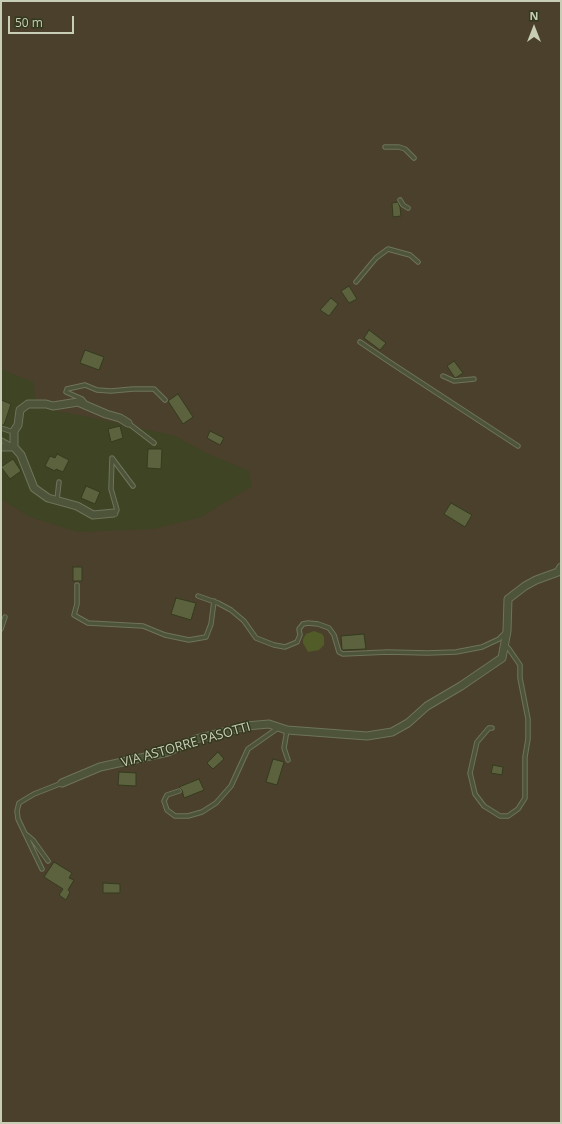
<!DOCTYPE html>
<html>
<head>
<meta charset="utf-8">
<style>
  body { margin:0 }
  #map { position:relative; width:562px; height:1124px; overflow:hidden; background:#3e4424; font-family:"Open Sans",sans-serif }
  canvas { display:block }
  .frame { position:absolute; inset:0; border:2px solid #c8cdb6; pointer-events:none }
  .north { position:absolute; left:514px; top:8px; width:40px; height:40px; -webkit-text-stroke:3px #33391d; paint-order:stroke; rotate:0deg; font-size:11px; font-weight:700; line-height:16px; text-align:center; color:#c8cdb6 }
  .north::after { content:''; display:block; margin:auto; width:14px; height:18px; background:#c8cdb6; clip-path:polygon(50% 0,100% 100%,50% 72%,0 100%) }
  .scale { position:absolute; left:8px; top:16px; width:66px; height:18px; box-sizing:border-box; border:2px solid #c8cdb6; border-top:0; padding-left:5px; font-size:12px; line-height:14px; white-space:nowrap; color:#c8cdb6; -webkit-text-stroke:3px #33391d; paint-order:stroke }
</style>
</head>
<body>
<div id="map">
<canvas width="562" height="1124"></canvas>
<div class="frame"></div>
<div class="north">N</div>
<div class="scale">50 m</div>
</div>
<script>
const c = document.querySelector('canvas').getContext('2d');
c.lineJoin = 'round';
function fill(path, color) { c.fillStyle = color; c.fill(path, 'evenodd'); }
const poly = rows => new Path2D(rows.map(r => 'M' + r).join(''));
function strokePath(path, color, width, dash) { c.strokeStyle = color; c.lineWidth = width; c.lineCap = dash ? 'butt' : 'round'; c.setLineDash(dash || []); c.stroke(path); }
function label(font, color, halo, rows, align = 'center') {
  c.font = font + ' "Open Sans",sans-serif'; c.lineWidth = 3; c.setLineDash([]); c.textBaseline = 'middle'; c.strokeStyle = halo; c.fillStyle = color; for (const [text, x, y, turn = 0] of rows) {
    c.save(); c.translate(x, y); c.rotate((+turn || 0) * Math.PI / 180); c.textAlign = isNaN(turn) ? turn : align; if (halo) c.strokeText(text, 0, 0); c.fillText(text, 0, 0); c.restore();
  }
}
const green = poly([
  [1,1,561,1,561,1123,385,1123,375,1122,372,1123,1,1123,1,499,30,517,78,532,153,529,201,517,252,486,249,471,206,453,175,436,89,417,36,407,33,382,1,369]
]);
const water = poly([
  [314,631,322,634,324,637,324,645,319,650,308,652,303,643,303,639,306,634]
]);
const building = poly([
  [398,202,400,207,401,216,393,217,392,203,398,202],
  [349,286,357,299,349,303,341,291,349,286],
  [331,298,338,304,329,316,320,310,331,298],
  [369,330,386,343,380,350,364,338,369,330],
  [85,350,104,357,99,370,80,363,85,350],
  [454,361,463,373,457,377,455,378,447,366,454,361],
  [178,394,193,417,183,424,168,401,178,394],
  [1,400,11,404,4,425,1,425,1,400],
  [120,426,123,438,111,442,108,429,120,426],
  [210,431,224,438,220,445,207,438,210,431],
  [148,449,162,449,161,469,147,468,148,449],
  [57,454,69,460,63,472,56,469,55,471,45,466,50,456,55,458,57,454],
  [13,459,21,471,10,479,1,467,13,459],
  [86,486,100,492,95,504,81,498,86,486],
  [451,503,472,515,465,527,444,514,451,503],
  [73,567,82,567,82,581,73,581,73,567],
  [176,598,196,603,191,620,171,614,176,598],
  [364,634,366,649,342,650,341,636,364,634],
  [218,752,224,759,213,769,207,763,218,752],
  [273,759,284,762,277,785,266,782,273,759],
  [493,765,503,767,502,775,491,773,493,765],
  [119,772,136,773,136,786,118,785,119,772],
  [199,779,204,790,184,798,182,790,179,787,199,779],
  [54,862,72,873,69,878,74,880,68,890,70,892,66,900,59,895,63,889,44,877,54,862],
  [103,883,120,884,120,893,103,893,103,883]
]);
const service = poly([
  [385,147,399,147,405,149,414,158],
  [400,200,403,205,408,208],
  [356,282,376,258,388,249,410,255,418,262],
  [360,342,391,363,518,446],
  [443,376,454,381,474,379],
  [86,404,82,399,66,392,67,389,85,385,97,390,111,391,133,389,154,389,165,400],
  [128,423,154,443],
  [1,428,10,431],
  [1,440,12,446],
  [57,500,59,482],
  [114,513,117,510,111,489,112,458,133,486],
  [77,585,77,604,74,615,88,623,143,626,165,635,189,640,206,637,211,624,214,601],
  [198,596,218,603,231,610,244,621,256,638,274,645,285,647,297,642,300,635,299,629,303,624,308,623,318,624,329,628,334,635,339,652,343,654,388,652,427,653,456,652,482,647,499,639,505,633],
  [1,629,5,617],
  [492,728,489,728,477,742,470,773,475,794,484,806,500,816,508,816,518,809,525,798,525,757,528,739,528,719,520,678,520,665,509,649,505,645],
  [287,730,284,748,288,760],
  [179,791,167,795,164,801,167,810,175,816,188,816,202,812,216,803,231,786,248,749,278,728],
  [27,835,33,840,48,861],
  [42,869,18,819,17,811,19,803,34,794,62,783]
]);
const minor = poly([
  [1,447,14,447,21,455,34,488,48,498,77,506,93,515,114,513],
  [14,447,14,431,18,425,20,410,28,404,46,404,53,406,78,402,106,414,120,418,128,423],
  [62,783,100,767,168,752,196,739,246,726,269,724,287,730,367,736,392,732,408,723,427,706,461,686,502,658,507,631,508,599,525,586,536,580,558,572,561,567]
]);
const streetNames = [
  ["VIA ASTORRE PASOTTI",186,745,-16]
];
fill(green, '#4a402b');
fill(water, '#515c28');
fill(building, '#5b623d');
strokePath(building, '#353b1f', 1);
strokePath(service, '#6e745a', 5.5);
strokePath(minor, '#6e745a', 9);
strokePath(service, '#4e5439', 3.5);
strokePath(minor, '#4e5439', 7);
label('13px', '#c8cdb6', '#33391d', streetNames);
</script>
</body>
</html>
